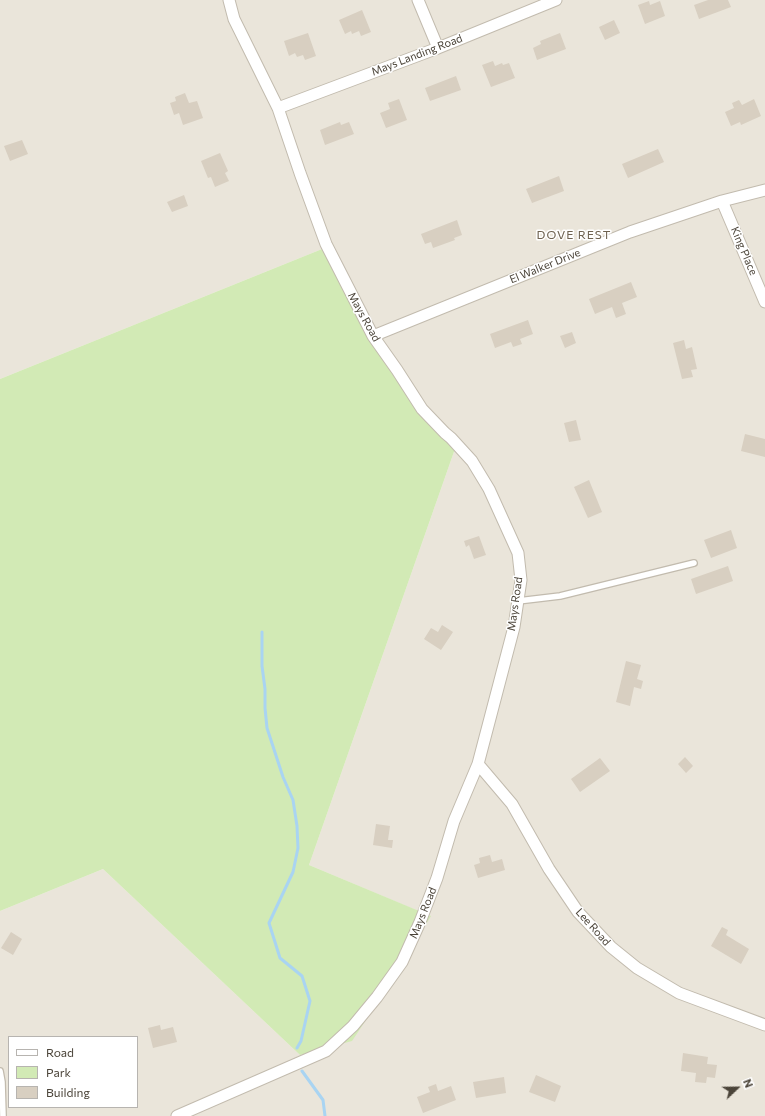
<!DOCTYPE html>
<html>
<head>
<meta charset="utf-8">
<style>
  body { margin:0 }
  #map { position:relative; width:765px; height:1116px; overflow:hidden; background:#f6f3ec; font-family:Commissioner,sans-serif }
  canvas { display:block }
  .legend { position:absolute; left:8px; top:1036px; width:130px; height:72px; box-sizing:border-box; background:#fff; border:1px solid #b7b4b0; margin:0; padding:5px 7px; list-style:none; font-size:12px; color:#4b4439 }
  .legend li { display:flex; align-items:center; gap:8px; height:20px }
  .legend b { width:20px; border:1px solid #b7b4b0 }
  .north { position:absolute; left:717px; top:1068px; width:40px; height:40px; -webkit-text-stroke:3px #fff; paint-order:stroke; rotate:68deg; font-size:11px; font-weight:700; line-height:16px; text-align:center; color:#4b4439 }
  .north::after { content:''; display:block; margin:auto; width:14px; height:18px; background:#4b4439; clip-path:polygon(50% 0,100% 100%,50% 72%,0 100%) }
</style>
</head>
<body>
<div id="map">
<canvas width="765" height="1116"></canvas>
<ul class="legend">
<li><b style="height:5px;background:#fff"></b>Road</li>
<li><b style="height:11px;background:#d2eab5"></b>Park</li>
<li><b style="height:11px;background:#d8cfc1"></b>Building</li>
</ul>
<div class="north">N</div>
</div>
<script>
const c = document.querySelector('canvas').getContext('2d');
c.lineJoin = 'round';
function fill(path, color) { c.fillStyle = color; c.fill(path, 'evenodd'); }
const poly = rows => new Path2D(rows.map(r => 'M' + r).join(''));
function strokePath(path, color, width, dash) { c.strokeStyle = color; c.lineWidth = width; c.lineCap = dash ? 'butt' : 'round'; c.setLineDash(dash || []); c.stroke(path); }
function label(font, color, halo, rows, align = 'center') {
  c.font = font + ' Commissioner,sans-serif'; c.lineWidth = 3; c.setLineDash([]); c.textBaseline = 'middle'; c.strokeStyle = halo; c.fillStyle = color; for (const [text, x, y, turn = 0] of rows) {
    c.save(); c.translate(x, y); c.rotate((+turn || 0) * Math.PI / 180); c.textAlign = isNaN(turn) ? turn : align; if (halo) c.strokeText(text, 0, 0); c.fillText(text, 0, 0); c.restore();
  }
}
const residential = poly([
  [0,0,765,0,765,1116,0,1116,0,911,103,869,300,1055,430,916,309,865,456,446,402,382,332,245,0,379],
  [9,1037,137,1037,137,1107,9,1107]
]);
const green = poly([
  [332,245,402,382,456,446,309,865,431,916,392,981,352,1041,300,1055,103,869,0,911,0,379]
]);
const stream = poly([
  [262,632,262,666,265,689,265,708,267,728,283,777,293,800,297,826,298,848,293,872,269,923,280,958,302,976,310,1001,301,1041,297,1048],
  [302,1071,323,1100,325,1116]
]);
const building = poly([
  [708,0,728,0,731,7,699,19,694,5],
  [649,1,650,5,660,1,665,16,645,24,638,5],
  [362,10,371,32,361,36,359,31,352,34,351,31,345,34,339,20],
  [614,20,620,33,605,40,599,27],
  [308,33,316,56,305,60,303,55,297,57,295,53,289,56,284,41],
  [560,33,566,49,537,60,533,48,541,44,540,41],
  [493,61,495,66,502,63,503,65,509,63,515,78,491,87,482,65],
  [456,76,461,90,430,101,425,88],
  [185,93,189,103,197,101,203,118,183,125,179,113,174,115,170,103,176,101,175,97],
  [399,99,407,120,386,128,380,113,390,109,388,103],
  [754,99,761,116,741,125,740,122,731,126,725,112,734,108,732,103,739,100,742,105],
  [340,122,341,125,349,122,354,134,325,145,320,130],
  [22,140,28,154,10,161,4,146],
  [658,149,664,162,628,178,622,164],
  [220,153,228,171,225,173,229,181,215,187,211,177,208,178,201,161],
  [559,176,564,191,532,203,526,189],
  [184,195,188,206,172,212,167,202],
  [457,220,462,235,454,238,455,240,433,248,431,242,425,244,421,234],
  [631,282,637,297,622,303,626,314,616,318,612,307,595,314,589,299],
  [528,320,533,334,520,339,522,344,513,347,511,342,495,348,490,334],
  [572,332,576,343,565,348,560,336],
  [684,340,686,349,692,347,697,369,691,370,693,377,682,379,673,343],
  [576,420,581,440,569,442,564,423],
  [745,434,765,439,765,457,741,451],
  [589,480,602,512,588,518,574,487],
  [731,530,737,548,711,558,704,540],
  [479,536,486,555,474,559,469,545,466,547,464,541],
  [728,566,733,581,696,594,691,579],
  [442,625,453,632,441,650,424,639,431,628,438,632],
  [626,661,641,665,637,679,643,681,641,689,634,687,630,706,616,702],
  [685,757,693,766,686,773,678,764],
  [600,758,610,771,580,792,571,779],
  [376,824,390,826,388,840,393,840,392,848,373,845],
  [490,855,492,862,502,859,505,870,478,878,474,865,480,863,479,858],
  [722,927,728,930,726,935,749,949,741,964,711,946],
  [11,932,22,939,13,955,1,948],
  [160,1025,161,1030,173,1027,177,1042,153,1048,148,1028],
  [683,1053,708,1057,707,1064,717,1065,715,1078,707,1077,706,1083,695,1082,696,1073,681,1071],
  [536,1075,561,1086,555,1102,529,1092],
  [504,1077,506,1093,476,1098,473,1082],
  [436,1084,438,1091,451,1086,456,1100,423,1113,417,1097,430,1092,428,1087]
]);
const service = poly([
  [518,601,560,596,694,563],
  [0,1071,2,1082,3,1116]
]);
const minor = poly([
  [418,0,438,48],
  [278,108,438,48,556,0],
  [722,201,765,302],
  [373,336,630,232,722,201,765,190],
  [478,764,512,804,549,869,578,912,611,947,637,968,679,993,765,1025],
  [177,1116,326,1051,353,1026,377,997,402,962,420,922,437,878,454,821,478,764,514,627,521,580,518,553,489,489,472,461,451,438,445,433,422,409,397,370,373,336,326,244,300,173,278,108,234,19,229,0]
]);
const streetNames = [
  ["Mays Landing Road",417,55,-21],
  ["King Place",744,251,67],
  ["El Walker Drive",545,266,-22],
  ["Mays Road",364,317,61],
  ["Mays Road",515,604,-82],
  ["Mays Road",423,913,-68],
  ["Lee Road",593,927,48]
];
const neighbourhoodNames = [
  ["DOVE REST",574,235]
];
fill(residential, '#eae5da');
fill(green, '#d2eab5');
strokePath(stream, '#a9d4f2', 3);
fill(building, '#d8cfc1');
strokePath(service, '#c2bbae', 8);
strokePath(minor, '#c2bbae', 13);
strokePath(service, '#fff', 5.5);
strokePath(minor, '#fff', 11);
label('11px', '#4b4439', '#fff', streetNames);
c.letterSpacing = '1px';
label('12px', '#6e6250', '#fff', neighbourhoodNames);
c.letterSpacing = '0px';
</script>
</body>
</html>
